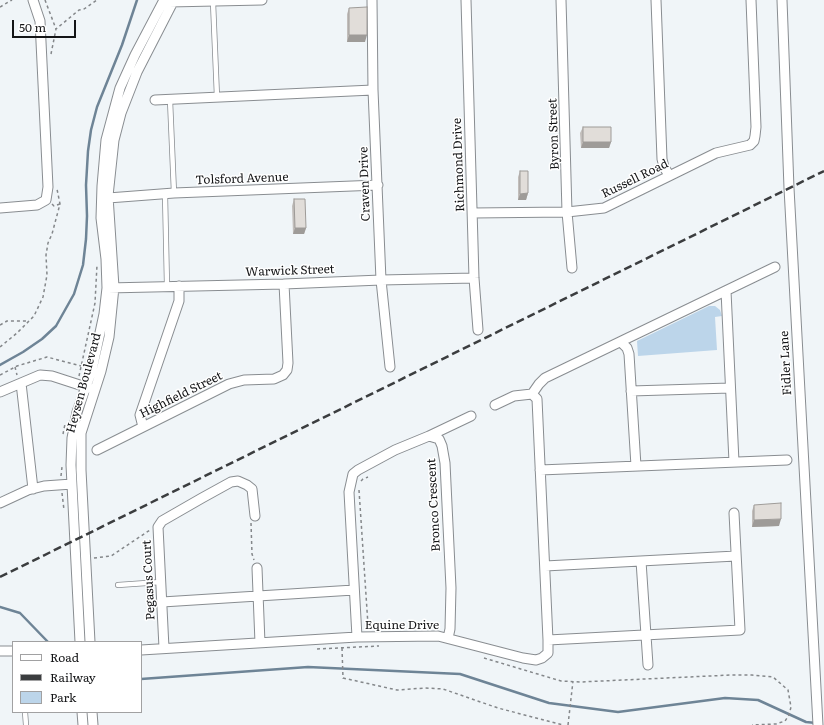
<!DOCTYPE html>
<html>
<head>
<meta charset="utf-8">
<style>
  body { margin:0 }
  #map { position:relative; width:824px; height:725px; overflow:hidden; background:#f0f5f8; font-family:Literata,serif }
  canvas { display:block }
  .legend { position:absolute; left:12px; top:641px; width:130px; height:72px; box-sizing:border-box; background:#fff; border:1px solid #a1a1a2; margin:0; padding:5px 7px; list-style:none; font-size:12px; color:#141517 }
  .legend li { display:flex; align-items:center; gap:8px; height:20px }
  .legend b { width:20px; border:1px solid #a1a1a2 }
  .scale { position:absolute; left:12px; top:20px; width:64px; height:18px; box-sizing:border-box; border:2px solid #141517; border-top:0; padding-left:5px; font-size:12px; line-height:14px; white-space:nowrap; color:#141517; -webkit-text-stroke:3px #fff; paint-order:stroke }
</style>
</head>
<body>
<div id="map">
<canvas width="824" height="725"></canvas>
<ul class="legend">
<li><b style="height:5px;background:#fff"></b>Road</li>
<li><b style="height:5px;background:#3b3d3f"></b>Railway</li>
<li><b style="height:11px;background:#bcd5ea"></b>Park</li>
</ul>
<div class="scale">50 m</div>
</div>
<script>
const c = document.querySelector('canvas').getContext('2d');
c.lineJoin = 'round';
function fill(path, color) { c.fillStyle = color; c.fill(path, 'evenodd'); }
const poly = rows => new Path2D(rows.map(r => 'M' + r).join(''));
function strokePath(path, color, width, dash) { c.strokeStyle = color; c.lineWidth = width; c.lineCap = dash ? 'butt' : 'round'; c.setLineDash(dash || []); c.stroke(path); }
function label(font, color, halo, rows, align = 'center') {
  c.font = font + ' Literata,serif'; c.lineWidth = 3; c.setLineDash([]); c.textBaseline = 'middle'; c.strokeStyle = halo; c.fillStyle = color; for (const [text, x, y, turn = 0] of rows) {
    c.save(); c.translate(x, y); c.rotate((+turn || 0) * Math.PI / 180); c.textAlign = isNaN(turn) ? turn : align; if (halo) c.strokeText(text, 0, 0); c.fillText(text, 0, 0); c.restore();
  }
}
const green = poly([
  [709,306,715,306,720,310,722,316,715,317,717,350,638,356,637,341]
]);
const stream = poly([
  [0,365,23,352,42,339,56,326,74,294,83,265,86,239,87,216,86,185,88,151,91,130,97,107,122,45,137,0],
  [0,607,20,613,48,642],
  [141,679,308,667,460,674,549,703,618,712,725,698,758,700,806,722,816,723]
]);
const path = poly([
  [45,0,56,29],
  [0,7,12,0],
  [51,54,56,29,79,10,84,9,97,0],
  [52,204,54,206,60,204],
  [0,325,7,321,29,321],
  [0,347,17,333,34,316,43,297,47,275,46,255,48,243,52,234,60,204,57,189],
  [15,367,17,375],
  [0,375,17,366,47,357,81,366],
  [79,376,95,303,97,265],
  [63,434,65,424],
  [61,476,62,467],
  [361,481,363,479,368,477],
  [359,490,368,625,372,628],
  [62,493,64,510],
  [251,523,252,554,254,560],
  [94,558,111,556,150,530],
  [342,648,343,678,397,690,425,688,443,689,498,708,563,725],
  [317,649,379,646],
  [484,658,561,681,580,682,731,675,752,675,773,677,788,690,791,707,789,715,785,721,776,724,752,725],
  [568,725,573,681]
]);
const lane = poly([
  [213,2,217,97],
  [170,100,174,193],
  [165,194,167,286],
  [118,585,161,582],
  [25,712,26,725]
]);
const street = poly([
  [372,0,373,90,381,280,390,367],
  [466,0,474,278,478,330],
  [561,0,567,212,572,268],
  [656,0,662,159,664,167,669,175],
  [782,0,789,188,818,725],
  [169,2,262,0],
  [155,100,373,90],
  [108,198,174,193,378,185],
  [0,208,37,205,46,200,48,187,40,21,33,0],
  [473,213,567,212,604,208,716,153,750,145,754,141,755,136,756,127,751,0],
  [108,288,284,284,381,280,474,278],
  [726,291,734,462],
  [621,342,627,348,629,354,636,466],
  [21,383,33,489],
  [631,391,730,388],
  [0,392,40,375,52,376,92,389],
  [495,405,514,396,532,394,539,384,545,378,775,267],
  [143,427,140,415,179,301,179,286],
  [429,436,471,416],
  [97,450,229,384,244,380,274,379,283,375,287,370,288,363,284,284],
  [540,470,787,460],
  [0,503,28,490,44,486,72,484],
  [641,561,648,665],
  [545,566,736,556],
  [257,568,260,643],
  [162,602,354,590],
  [357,637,349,492,353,474,358,470,395,450,429,436,439,439,442,446,445,463,451,588,450,629,448,638],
  [548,640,740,630,734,513],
  [80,642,71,465,72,438,77,412,92,370,104,314,107,288,106,259,101,218,102,186,106,140,120,88,135,55,164,0],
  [90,642,81,470,81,433,101,371,109,337,114,287,108,196,114,140,121,113,137,72,174,0],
  [164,648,158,527,162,521,202,498,231,482,238,481,247,485,252,489,255,516],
  [141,650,357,637,438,636,523,658,536,660,542,658,548,653,548,640,537,399,532,394],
  [0,651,13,651],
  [82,712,83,725],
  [92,712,93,725]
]);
const rail = poly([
  [0,577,824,171]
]);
const wall = poly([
  [349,8,365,42,347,42,347,14],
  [583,127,611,142,609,148,581,148,580,133],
  [520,171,528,193,526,200,518,200,518,177],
  [294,199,306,228,304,234,293,234,292,206],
  [754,505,779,526,752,527,752,511]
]);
const shadedWall = poly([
  [349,35,367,35,365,42,347,42],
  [583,142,611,142,609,148,581,148],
  [528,193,526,200,518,200,520,194],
  [295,228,306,228,304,234,293,234],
  [781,519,779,526,752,527,754,520]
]);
const building = poly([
  [367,7,367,35,349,35,349,8,367,7],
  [583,127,611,127,611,142,583,142,583,127],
  [520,171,528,171,528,193,520,194,520,171],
  [294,199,305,199,306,228,295,228,294,199],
  [781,503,781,519,754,520,754,505,781,503]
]);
const streetNames = [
  ["Byron Street",554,134,-92],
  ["Richmond Drive",459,165,-92],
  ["Tolsford Avenue",242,179,-2],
  ["Russell Road",635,179,-26],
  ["Craven Drive",365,184,-92],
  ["Warwick Street",290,271,-2],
  ["Fidler Lane",786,363,-93],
  ["Heysen Boulevard",84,383,-75],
  ["Highfield Street",181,395,-26],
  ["Bronco Crescent",434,505,-93],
  ["Pegasus Court",149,580,-93],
  ["Equine Drive",402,625]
];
fill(green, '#bcd5ea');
strokePath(stream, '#6e8496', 2.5);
strokePath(lane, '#898d91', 6);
strokePath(street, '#898d91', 11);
strokePath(path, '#84878a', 1.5, [3, 3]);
strokePath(lane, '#fff', 4.5);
strokePath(street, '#fff', 9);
strokePath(rail, '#3b3d3f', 2.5, [8, 4]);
fill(wall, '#c2bebb');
fill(shadedWall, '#9e9b98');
fill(building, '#e1ddd9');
strokePath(building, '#9e9b98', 1);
label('12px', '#141517', '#fff', streetNames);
</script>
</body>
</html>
